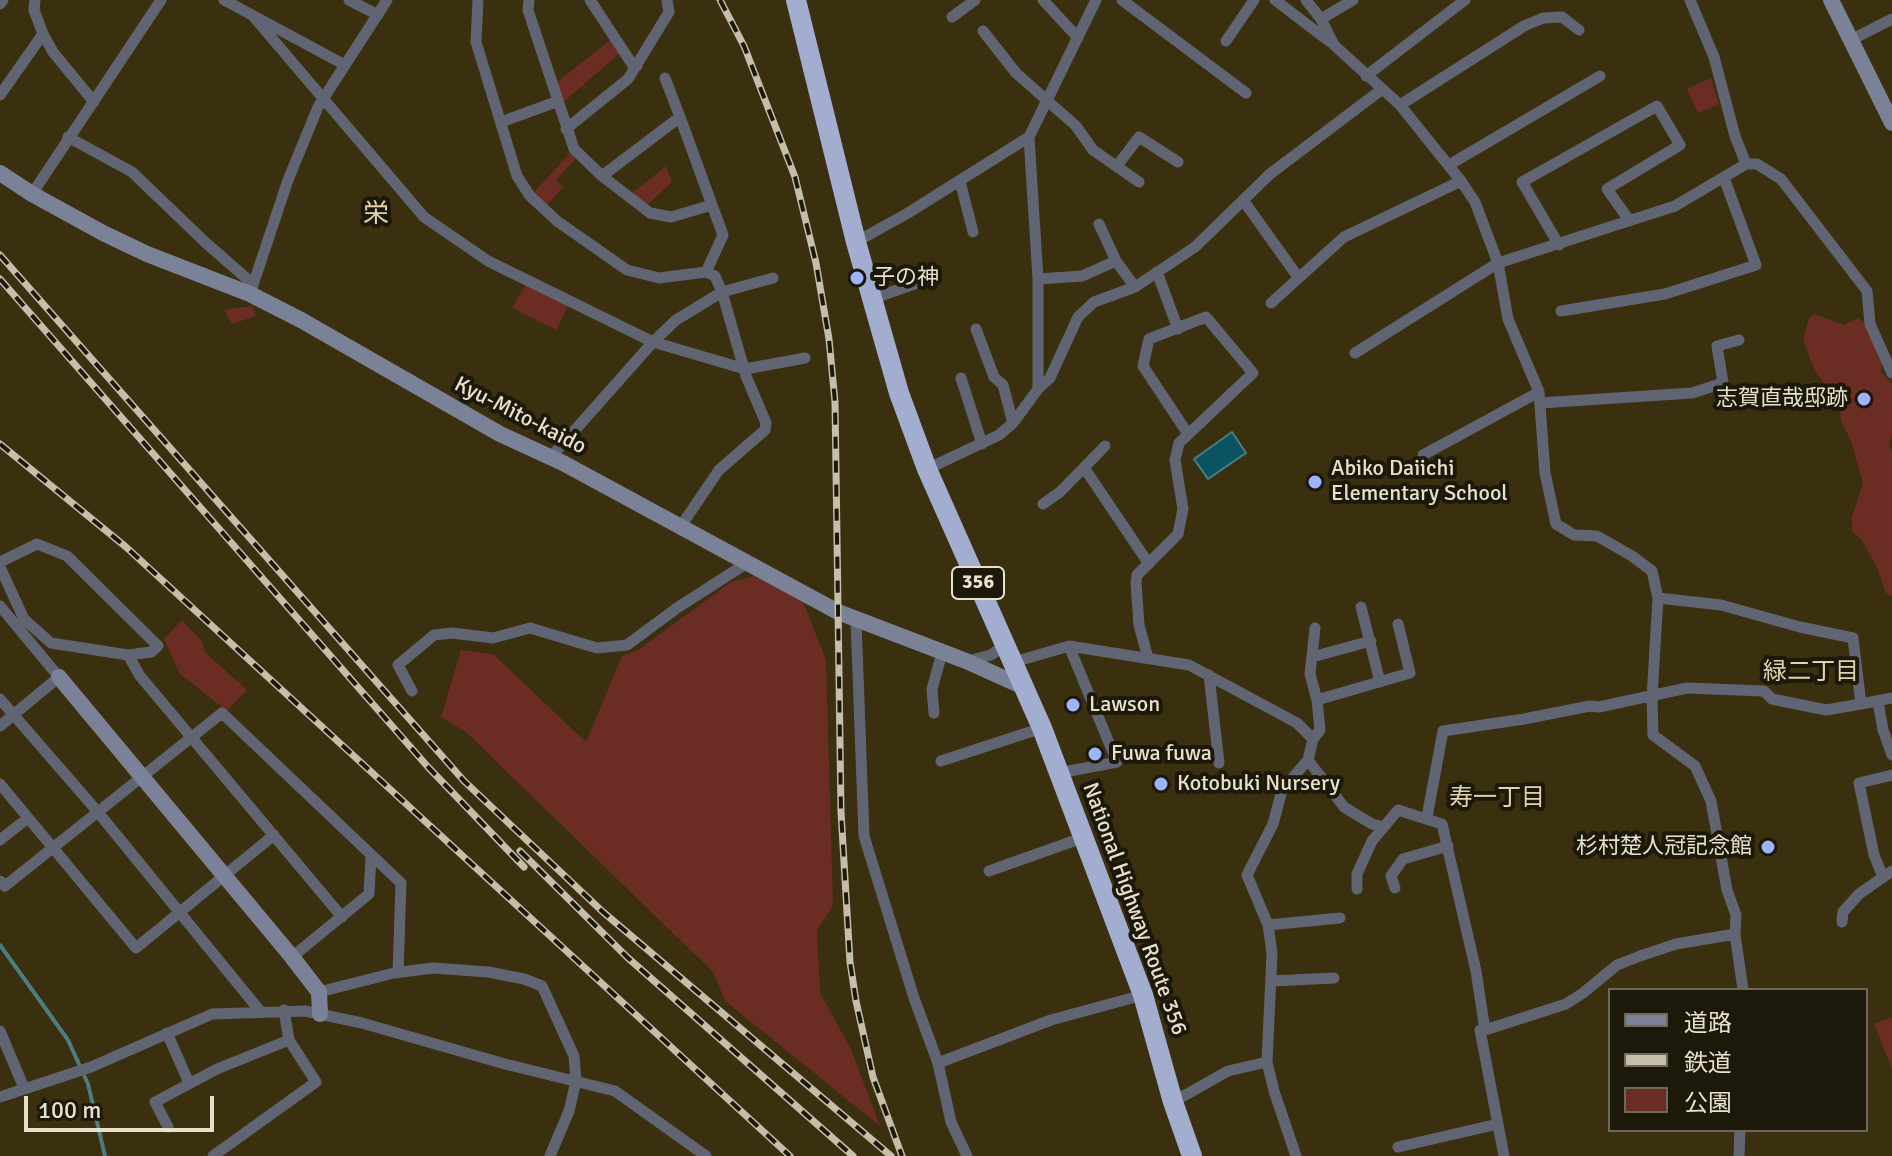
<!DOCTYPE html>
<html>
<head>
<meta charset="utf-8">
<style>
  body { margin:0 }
  #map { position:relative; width:1892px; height:1156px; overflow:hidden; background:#3a2f0f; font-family:Signika,"Noto Sans JP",sans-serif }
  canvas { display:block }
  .legend { position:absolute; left:1608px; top:988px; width:260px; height:144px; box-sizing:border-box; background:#1c180a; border:2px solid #6d6858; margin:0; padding:10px 14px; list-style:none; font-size:24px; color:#e6e0cd }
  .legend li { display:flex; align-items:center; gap:16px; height:40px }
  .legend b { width:40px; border:2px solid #6d6858 }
  .scale { position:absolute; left:24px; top:1096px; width:190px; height:36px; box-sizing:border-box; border:4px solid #e6e0cd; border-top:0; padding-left:10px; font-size:24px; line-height:28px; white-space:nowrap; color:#e6e0cd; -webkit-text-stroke:6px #1c180a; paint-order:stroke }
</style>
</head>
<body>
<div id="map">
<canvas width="1892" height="1156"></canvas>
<ul class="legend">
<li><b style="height:10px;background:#7b8298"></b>道路</li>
<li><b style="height:10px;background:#c5bea9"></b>鉄道</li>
<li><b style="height:22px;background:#6b2d23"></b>公園</li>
</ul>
<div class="scale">100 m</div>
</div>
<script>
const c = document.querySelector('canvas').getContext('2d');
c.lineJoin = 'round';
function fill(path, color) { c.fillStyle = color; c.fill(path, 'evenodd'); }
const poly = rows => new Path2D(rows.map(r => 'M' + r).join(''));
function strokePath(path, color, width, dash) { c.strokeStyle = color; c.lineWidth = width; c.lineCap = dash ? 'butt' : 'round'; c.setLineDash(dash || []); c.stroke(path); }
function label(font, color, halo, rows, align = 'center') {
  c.font = font + ' Signika,"Noto Sans JP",sans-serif'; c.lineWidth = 8; c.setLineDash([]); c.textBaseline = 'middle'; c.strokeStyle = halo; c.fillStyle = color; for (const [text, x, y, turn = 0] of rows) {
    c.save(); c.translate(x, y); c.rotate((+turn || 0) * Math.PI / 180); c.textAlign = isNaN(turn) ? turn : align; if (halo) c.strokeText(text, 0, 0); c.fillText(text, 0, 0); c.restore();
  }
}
const green = poly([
  [614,37,623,50,558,107,556,83],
  [1711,78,1719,104,1698,113,1687,89],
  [574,149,579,155,556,180,563,187,546,206,533,193],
  [666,166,672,182,647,205,631,194],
  [526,284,568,306,556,330,512,308],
  [252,306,256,316,232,324,224,310],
  [1814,314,1844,325,1858,318,1864,322,1883,363,1880,371,1892,383,1892,434,1889,443,1892,451,1892,596,1886,593,1878,570,1862,540,1852,531,1852,517,1863,483,1851,441,1841,421,1840,406,1815,371,1803,340,1809,318],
  [754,576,802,599,826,660,833,905,817,930,820,993,851,1049,880,1126,725,1001,714,973,467,733,441,717,461,650,493,654,586,742,622,656,637,651,731,582],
  [182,620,202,641,205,652,247,690,227,711,180,674,164,639],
  [1892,1017,1892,1069,1874,1024]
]);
const water = poly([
  [1232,432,1246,453,1208,479,1194,459,1232,432]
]);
const stream = poly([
  [0,945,68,1040,88,1084,105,1156]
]);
const street = poly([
  [35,0,34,10,43,34,53,52,94,102],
  [224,0,345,65],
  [349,0,378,15],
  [478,0,476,42,517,176,530,196,557,221,627,270,659,278,706,272,715,276,722,292,746,376,766,423,765,430,719,470,681,526],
  [529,0,528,10,574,149,602,176,650,213,671,217,712,205,723,235,706,272],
  [590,0,632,64,637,66],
  [1043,0,1078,38],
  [1122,0,1246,93],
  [1275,0,1330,42],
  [1306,0,1321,19,1334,45,1400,105,1461,181,1475,202,1498,263,1508,319,1539,392,1545,473,1556,524,1574,535,1597,536,1632,556,1652,571,1658,598],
  [1690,0,1714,57,1735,136,1746,164,1757,164,1781,179,1867,291,1870,324,1892,373],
  [0,4,3,0],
  [253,16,424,217,488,261,653,342,745,369,805,358],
  [952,17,975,0],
  [1321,19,1353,0],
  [983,31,1016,73,1076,126,1093,150,1139,182],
  [1851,40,1892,19],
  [1226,41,1254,0],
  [1366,76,1465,0],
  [665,78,680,117],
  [0,95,43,34],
  [1400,105,1524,26,1543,18,1562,17,1579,30],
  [501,122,556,102],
  [566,129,628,79,669,12,667,0],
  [68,137,132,172,206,243,253,284],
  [1029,137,1038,279,1038,389],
  [1449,165,1600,76],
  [1117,166,1139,137,1178,162],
  [602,176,680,117,712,205],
  [960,181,973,232],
  [32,194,161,0],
  [1243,200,1298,277],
  [1099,224,1116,261,1135,287],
  [856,242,908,213,1029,137,1096,0],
  [1559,245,1522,182,1657,106,1680,145,1607,189,1629,220],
  [1157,272,1178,329],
  [1038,279,1082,276,1116,261],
  [250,294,288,180,318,107,387,0],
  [872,299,931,278],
  [1271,303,1344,237,1461,181],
  [1561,311,1665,294,1756,265,1724,178],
  [976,329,994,377,1003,385,1013,423],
  [1355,353,1498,263,1675,206,1746,164],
  [961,378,982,444],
  [1540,403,1692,393,1723,383,1717,346,1739,340],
  [1423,455,1539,392],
  [551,457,653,342,676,320,722,292,773,278],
  [927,469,999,435,1013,423,1038,389,1050,378,1078,317,1094,302,1135,287,1195,247,1270,174,1381,90],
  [1085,469,1149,564],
  [1043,504,1060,492,1105,446],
  [0,562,37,544,67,556,158,646,151,652,128,655,51,643,24,619,0,567],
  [0,606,59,677,0,726],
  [1361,607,1380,682],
  [856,620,864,836,914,998,938,1063,951,1122,967,1156],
  [128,655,140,676,342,917],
  [1312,657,1371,641],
  [1148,658,1139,625,1136,583,1137,575,1178,534,1183,509,1175,460,1179,443,1253,373,1206,317,1149,339,1143,366,1188,434],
  [967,661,991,655,1005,645],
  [1014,662,1069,646,1189,665,1297,723,1313,739],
  [1209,675,1219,763],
  [412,691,398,665,434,635,452,633,493,638,530,628,597,648,627,645,677,608,747,563],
  [0,699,97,811,260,1011],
  [1317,700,1410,673,1398,624],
  [1878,701,1883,730,1892,755],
  [934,713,932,689,942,653],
  [1308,760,1344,807,1372,824,1384,827],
  [941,761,1042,728],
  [1059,773,1117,762,1069,646],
  [0,784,136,948,274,835],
  [1427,817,1443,731,1524,719,1590,706,1599,707,1687,688,1764,691,1772,699,1826,710,1861,704],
  [0,840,28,818],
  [989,871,1082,838],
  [1883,877,1874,855,1859,783,1892,775],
  [0,881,5,886,222,713,401,883,398,973],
  [1395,888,1391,876,1403,859,1448,846],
  [1357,889,1357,874,1372,841,1398,810,1442,824,1476,971,1485,1030,1480,1030,1504,1156],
  [1842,922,1843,912,1859,894,1892,871],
  [1268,925,1340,918],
  [292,957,369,894,371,856],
  [1272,981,1334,978],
  [1743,990,1735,934,1736,915,1727,890,1711,801,1695,766,1653,735,1652,697,1658,598,1721,605,1800,627,1853,638,1861,704,1892,698],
  [319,992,394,973,433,968,488,972,524,979,542,986,574,1056,576,1081,569,1111,550,1156],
  [1485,1030,1566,1004,1583,993,1617,965,1640,956,1676,944,1735,934],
  [0,1031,24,1088],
  [167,1033,189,1083],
  [938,1063,1051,1020,1143,995],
  [0,1097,91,1067,212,1014,305,1011,362,1023,505,1064,615,1091,706,1156],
  [1173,1102,1228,1071,1267,1062],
  [168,1127,155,1102,217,1069,289,1040],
  [1398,1147,1498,1124],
  [213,1156,316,1082,289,1040,284,1010],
  [1296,1156,1274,1091,1267,1062,1272,953,1268,925,1247,875,1273,824,1282,790,1308,760,1313,739,1320,730,1317,700,1310,674,1315,628],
  [1739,1156,1740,1130]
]);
const secondary = poly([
  [1831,0,1892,123],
  [0,173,32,194,103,233,147,254,250,294,301,320,500,434,563,463,838,612,966,661,1026,688],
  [59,677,292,957,319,992,320,1014]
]);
const highway = poly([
  [796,0,856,242,899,393,927,469,1042,728,1143,995,1173,1102,1192,1156]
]);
const rail = poly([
  [720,0,744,46,795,177,816,263,829,339,835,402,841,812,850,962,856,1001,873,1077,902,1156],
  [0,255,464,781,603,912,891,1156],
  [0,279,428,767,524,867],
  [0,444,126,547,790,1156],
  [520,851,628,958,853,1156]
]);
const markers = [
  [857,278,8,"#9eb3fd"],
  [1864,399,8,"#9eb3fd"],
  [1315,482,8,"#9eb3fd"],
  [1073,705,8,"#9eb3fd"],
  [1095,754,8,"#9eb3fd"],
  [1161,784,8,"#9eb3fd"],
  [1768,847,8,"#9eb3fd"]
];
const shields = [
  [978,583,52]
];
const shieldNames = [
  ["356",978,583]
];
const poiNames = [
  ["子の神",873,278],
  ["志賀直哉邸跡",1848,399,"right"],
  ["Abiko Daiichi",1331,469],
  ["Elementary School",1331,494],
  ["Lawson",1089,705],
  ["Fuwa fuwa",1111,754],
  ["Kotobuki Nursery",1177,784],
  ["杉村楚人冠記念館",1752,847,"right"]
];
const streetNames = [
  ["Kyu-Mito-kaido",520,416,27],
  ["National Highway Route 356",1134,909,70]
];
const neighbourhoodNames = [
  ["緑二丁目",1811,673],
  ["寿一丁目",1497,799]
];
const quarterNames = [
  ["栄",376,215]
];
fill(green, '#6b2d23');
fill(water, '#0a535f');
strokePath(water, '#4c7d80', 2);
strokePath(stream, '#4c7d80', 4);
strokePath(street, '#616573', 11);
strokePath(secondary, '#7b8298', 16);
strokePath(highway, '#a2adcf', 20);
strokePath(rail, '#c5bea9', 7);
strokePath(rail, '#1c180a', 4, [12]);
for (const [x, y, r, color] of markers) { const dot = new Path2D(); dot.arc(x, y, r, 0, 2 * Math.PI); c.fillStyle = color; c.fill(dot); strokePath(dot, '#1c180a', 3); }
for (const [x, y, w] of shields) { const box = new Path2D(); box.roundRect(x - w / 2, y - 16, w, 32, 6); c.fillStyle = '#1c180a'; c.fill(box); strokePath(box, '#e6e0cd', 2); }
label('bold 20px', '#e6e0cd', null, shieldNames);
label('22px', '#e6e0cd', '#1c180a', poiNames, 'left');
label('22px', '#e6e0cd', '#1c180a', streetNames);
label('24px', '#dfd2ae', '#1c180a', neighbourhoodNames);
label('26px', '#dfd2ae', '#1c180a', quarterNames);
</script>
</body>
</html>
